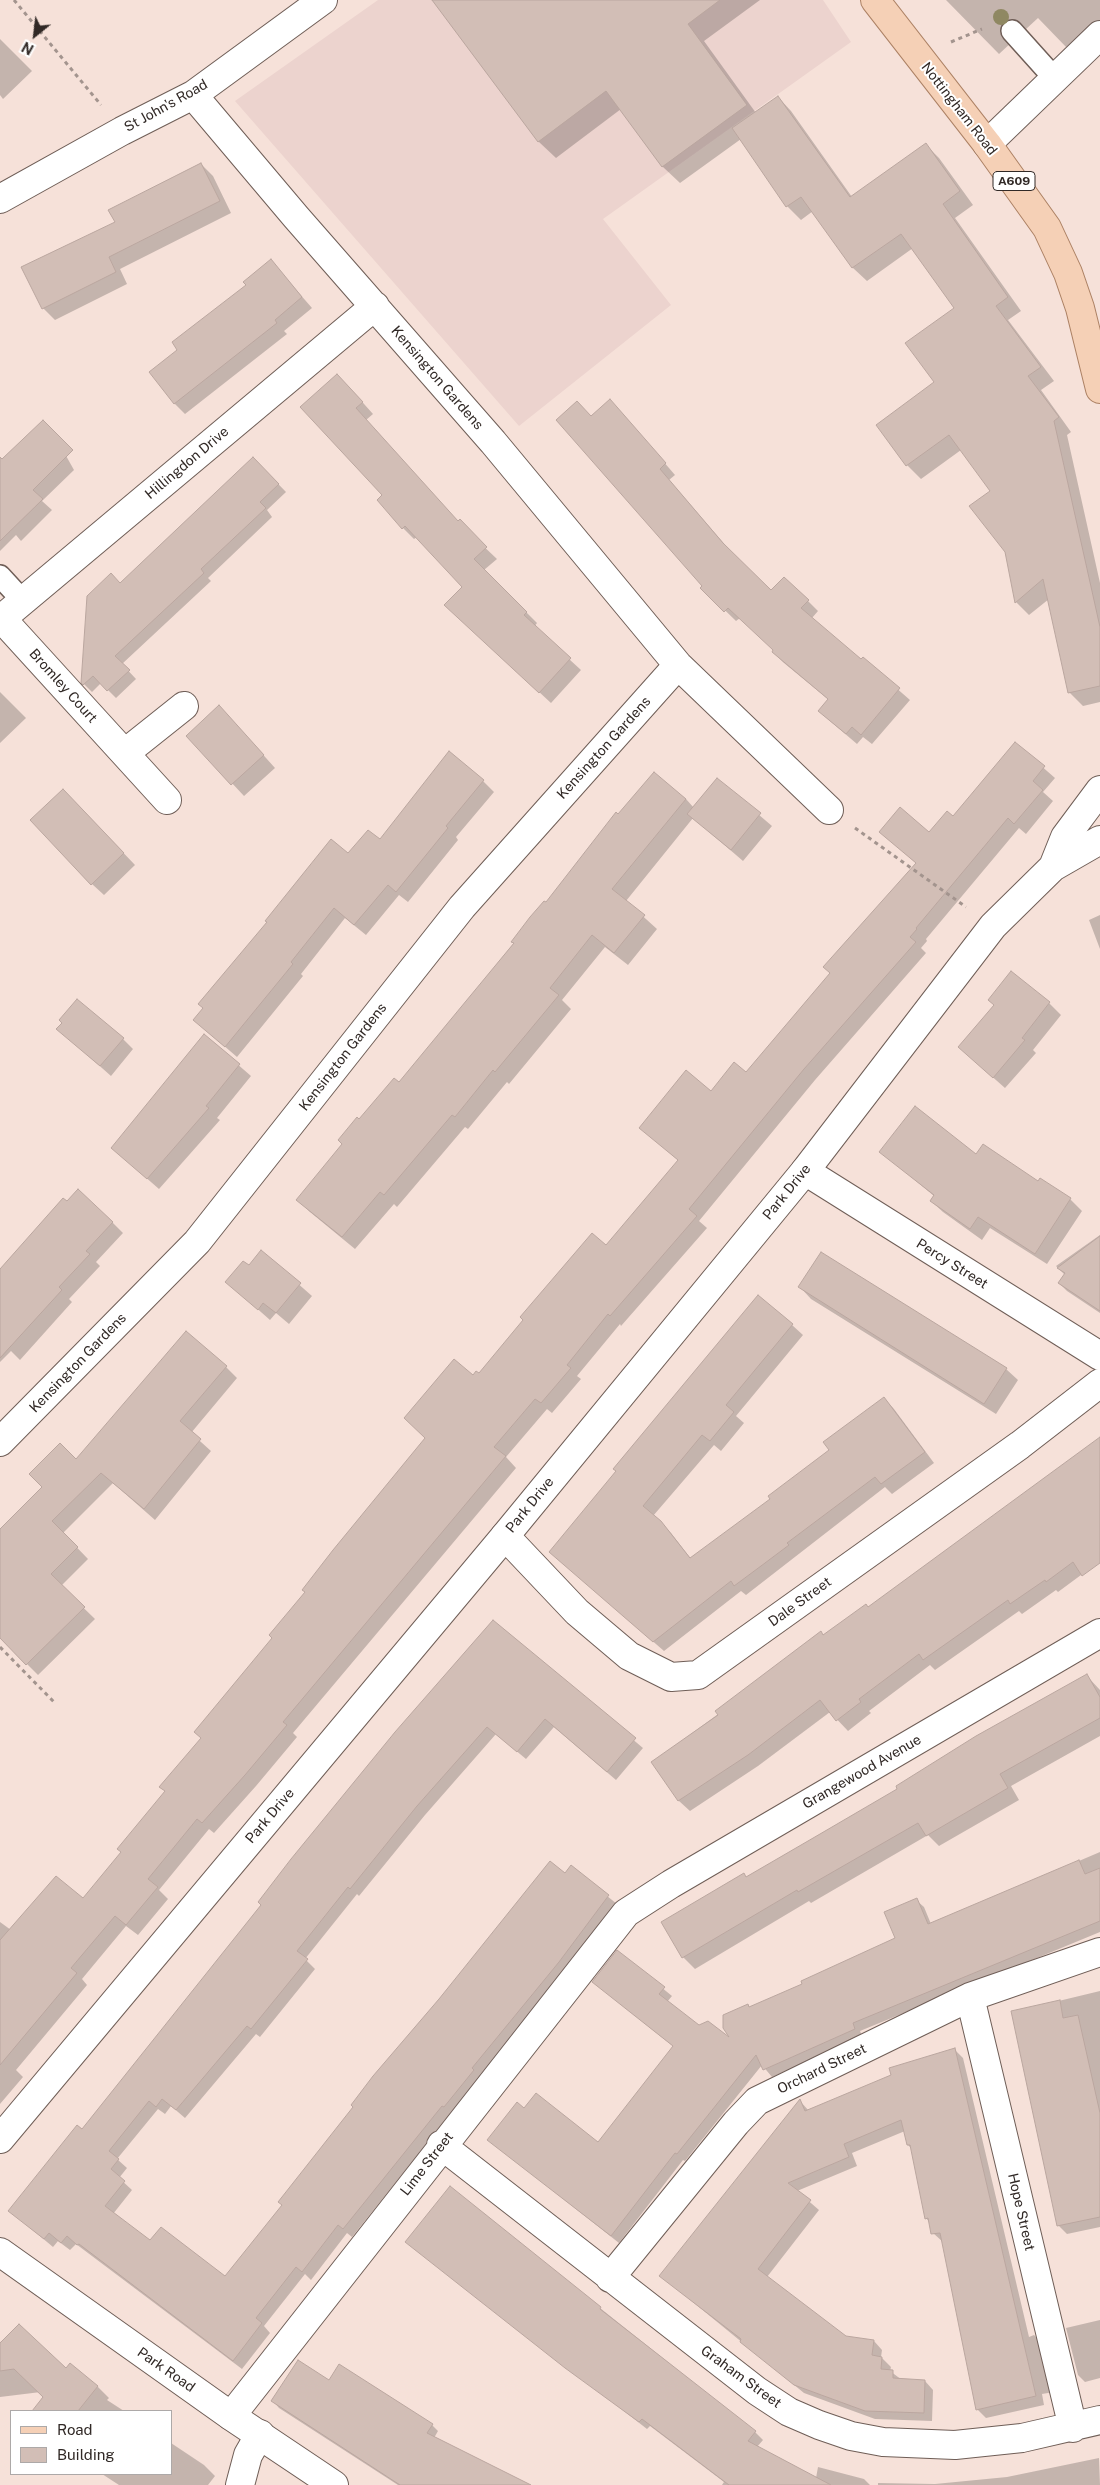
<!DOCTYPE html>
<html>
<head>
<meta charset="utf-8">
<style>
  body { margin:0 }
  #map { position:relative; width:1100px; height:2485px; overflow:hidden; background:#f6e1d9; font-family:"Public Sans",sans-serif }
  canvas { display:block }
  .legend { position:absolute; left:10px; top:2410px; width:162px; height:65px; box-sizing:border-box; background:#fff; border:1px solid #ada9a8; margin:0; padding:6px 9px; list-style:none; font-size:15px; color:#312926 }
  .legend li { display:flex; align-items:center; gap:10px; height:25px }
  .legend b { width:25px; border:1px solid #ada9a8 }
  .north { position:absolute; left:10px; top:10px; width:50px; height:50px; -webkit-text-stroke:4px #fff; paint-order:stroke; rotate:209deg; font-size:14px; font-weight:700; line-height:20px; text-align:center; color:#312926 }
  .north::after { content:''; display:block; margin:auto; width:18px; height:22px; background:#312926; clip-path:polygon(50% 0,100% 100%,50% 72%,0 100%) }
</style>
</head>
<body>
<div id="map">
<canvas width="1100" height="2485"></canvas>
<ul class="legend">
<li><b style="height:6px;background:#f5d0b6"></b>Road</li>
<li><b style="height:14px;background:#d2beb6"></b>Building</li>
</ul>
<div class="north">N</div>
</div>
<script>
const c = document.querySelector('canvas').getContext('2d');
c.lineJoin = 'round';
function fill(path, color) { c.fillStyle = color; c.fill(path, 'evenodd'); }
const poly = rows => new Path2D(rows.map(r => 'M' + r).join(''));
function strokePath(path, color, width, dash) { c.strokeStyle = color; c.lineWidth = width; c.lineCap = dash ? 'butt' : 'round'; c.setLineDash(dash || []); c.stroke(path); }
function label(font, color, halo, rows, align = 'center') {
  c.font = font + ' "Public Sans",sans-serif'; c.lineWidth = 4; c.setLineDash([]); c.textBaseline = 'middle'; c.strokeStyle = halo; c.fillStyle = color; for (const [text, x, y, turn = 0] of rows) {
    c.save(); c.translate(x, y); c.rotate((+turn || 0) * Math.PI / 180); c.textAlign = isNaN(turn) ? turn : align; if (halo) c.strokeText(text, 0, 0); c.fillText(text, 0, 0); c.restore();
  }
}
const education = poly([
  [378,0,823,0,851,42,603,219,671,305,519,426,235,101]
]);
const shadow = poly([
  [433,0,760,0,704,41,756,113,778,97,791,111,852,197,926,145,939,158,973,205,955,218,1021,311,1008,320,1054,381,1041,390,1071,432,1067,435,1100,583,1100,702,1083,706,1069,692,1049,599,1029,615,1016,602,992,491,961,450,921,479,907,465,878,425,936,383,956,308,913,248,867,281,853,268,813,211,801,220,787,206,741,139,680,183,663,167,621,109,556,158,539,142],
  [946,0,1100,0,1100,49,1067,48,1038,18,999,54],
  [0,39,32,71,3,99,0,95],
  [201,164,213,176,231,213,120,269,127,284,55,320,43,308,116,223],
  [271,261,312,308,284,331,287,334,185,414,174,403,179,350],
  [348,386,373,414,366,420,458,522,497,559,484,570,537,623,534,627,581,670,551,703,457,616,463,587,417,537,414,539,403,528,378,500,384,495],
  [620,411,675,475,669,480,733,554,771,592,808,601,818,611,812,618,861,661,863,659,910,700,872,744,863,737,857,744,830,721,819,711,829,700,784,663,773,652,775,651,740,618,736,621,702,588,704,586,592,417],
  [56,438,74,470,42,501,52,510,21,541,16,535,0,551,0,472],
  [253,458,286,492,267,510,272,517,208,578,211,581,122,664,136,679,116,698,101,683,92,692,82,682],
  [0,692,26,718,0,743],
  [231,719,275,768,244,796,188,736],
  [1015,743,1055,778,1043,792,1053,801,1026,834,1019,828,926,939,927,941,921,948,926,953,815,1080,699,1221,707,1228,621,1326,620,1324,577,1376,581,1379,552,1413,547,1409,506,1457,516,1468,293,1733,297,1737,256,1786,214,1833,209,1829,159,1890,168,1899,138,1935,126,1926,82,1979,87,1985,16,2070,23,2077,0,2104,0,1922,11,1930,83,1900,122,1852,306,1592,473,1377,479,1375,606,1247,679,1161,641,1128,746,1074,832,973,917,864,881,832,929,833,953,818],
  [717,779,772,826,743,861,693,818,626,901,657,929,628,965,605,947,562,1000,571,1009,509,1084,507,1082,468,1129,465,1127,397,1207,394,1204,355,1249,310,1212,298,1200,343,1144,359,1121,399,1084,618,816,686,799,694,808],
  [483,781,494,792,456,837,458,840,408,902,399,895,366,935,345,918,301,974,303,976,237,1057,194,1020,268,923,348,855,380,841],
  [75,802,135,865,104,895,92,884],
  [1100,915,1100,949,1089,920],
  [1049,1003,1061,1015,1033,1050,1036,1053,1005,1088,971,1058],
  [63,1023,123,1039,133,1049,111,1076,58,1029],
  [205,1036,251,1076,217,1118,220,1120,159,1189,112,1148],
  [880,1151,1038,1183,1040,1180,1070,1199,1082,1211,1047,1264,990,1228,982,1240,943,1212,931,1201,934,1196],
  [112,1222,123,1233,96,1262,100,1266,69,1299,72,1302,20,1360,11,1351,0,1362,0,1270],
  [1100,1235,1100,1313,1067,1291,1059,1283,1065,1275,1056,1266],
  [262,1252,312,1296,289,1324,276,1313,270,1320,227,1282,249,1267],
  [800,1287,1006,1369,1018,1380,996,1414,811,1299],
  [792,1325,803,1335,736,1416,744,1423,721,1451,714,1445,653,1516,671,1533,691,1559,772,1499,831,1450,884,1398,894,1409,934,1463,892,1494,885,1487,746,1595,741,1591,664,1651,550,1552],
  [226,1367,237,1378,191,1433,211,1451,155,1520,113,1483,63,1533,88,1559,61,1586,95,1619,38,1675,0,1637,0,1531,76,1461],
  [1100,1438,1100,1561,1058,1592,1056,1590,1022,1614,1019,1611,935,1670,930,1665,869,1711,871,1713,848,1731,830,1712,758,1766,690,1811,679,1801,653,1762,824,1636,868,1608],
  [493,1622,643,1748,616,1780,554,1727,526,1759,496,1734,425,1815,359,1896,357,1894,305,1959,315,1969,260,2037,256,2034,185,2118,171,2106,165,2114,158,2109,117,2159,127,2168,119,2178,132,2190,113,2214,150,2242,225,2278,571,1867,617,1904,453,2114,451,2113,352,2237,347,2233,311,2280,305,2274,264,2326,270,2333,242,2369,76,2244,70,2250,58,2241,53,2247,10,2211,82,2131],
  [1087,1676,1100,1690,1100,1736,1011,1786,1019,1800,939,1846,928,1835,811,1903,809,1901,695,1969,683,1957,821,1835],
  [1100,1852,1100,1932,860,2031,862,2036,772,2077,762,2065,685,2161,683,2160,619,2243,489,2140,524,2110,598,2143,674,2047,593,1982,617,1951,672,1996,667,2002,699,2026,733,2042,748,2006,750,2008,804,1985,896,1939,916,1900,924,1907,931,1924],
  [1100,1991,1100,2227,1067,2234,1058,2225,1013,2012],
  [954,2049,963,2058,1029,2337,1034,2335,1043,2344,1054,2392,1042,2394,1044,2405,986,2418,977,2409,943,2242,933,2233,930,2223,926,2218,911,2148,908,2145,905,2131,852,2153,857,2166,797,2191,819,2210,767,2277,846,2337,874,2341,882,2350,881,2357,891,2367,890,2371,902,2380,925,2381,933,2390,932,2421,875,2419,804,2393,661,2276,800,2101,809,2111],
  [450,2188,755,2432,763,2440,757,2447,816,2478,818,2467,864,2479,870,2485,722,2485,724,2482,650,2426,647,2429,407,2242],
  [1100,2320,1100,2378,1085,2382,1078,2375,1066,2328],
  [4,2341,66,2370,70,2365,98,2387,109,2398,107,2400,124,2411,33,2411,49,2391,0,2397,0,2342],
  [273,2401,432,2425,438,2431,434,2438,523,2485,398,2485,279,2408],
  [171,2443,204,2465,215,2476,208,2485,119,2485,102,2474,171,2474],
  [1099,2458,1100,2485,878,2485,878,2483,935,2484,1007,2477]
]);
const building = poly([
  [432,0,720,0,688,24,747,105,662,167,606,91,538,142,432,0],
  [778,96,850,197,926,143,960,191,943,204,1008,297,996,306,1041,367,1028,376,1059,417,1054,421,1100,627,1100,686,1068,693,1043,579,1015,603,1005,552,969,506,990,491,949,435,906,466,876,425,934,382,905,343,954,308,901,234,852,268,801,197,786,207,732,128,778,96],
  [201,163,220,201,109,257,116,272,42,309,21,267,115,222,108,210,201,163],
  [271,259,302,297,275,320,277,323,174,404,149,372,177,350,172,342,246,285,243,282,271,259],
  [337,374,363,402,356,408,458,521,460,519,487,547,474,559,527,612,524,615,571,658,539,693,444,605,462,587,405,526,402,529,377,500,382,495,300,407,337,374],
  [610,399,666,463,660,469,723,543,771,590,784,577,809,600,801,608,861,659,863,657,900,688,861,735,852,727,846,734,818,711,828,699,772,652,773,650,728,608,724,612,700,588,702,586,556,420,577,401,591,416,610,399],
  [43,420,73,450,33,490,43,499,0,541,0,457,2,459,43,420],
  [253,457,279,484,260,502,266,508,201,569,204,573,115,656,130,670,107,691,93,676,83,685,81,683,87,596,111,573,120,583,253,457],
  [219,705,264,755,231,785,186,736,219,705],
  [1015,742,1045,766,1033,781,1043,790,1014,824,1008,818,916,928,917,929,910,937,916,942,804,1069,689,1209,697,1216,610,1316,608,1314,567,1365,571,1368,541,1403,535,1399,494,1447,506,1456,283,1722,287,1725,245,1775,202,1823,197,1819,148,1879,158,1887,126,1925,115,1916,71,1968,77,1973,0,2065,0,1940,56,1876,83,1898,121,1852,117,1849,165,1791,159,1787,201,1738,194,1732,272,1638,269,1635,305,1592,302,1590,333,1550,425,1438,404,1418,454,1359,473,1375,476,1371,479,1373,523,1320,520,1317,592,1233,606,1245,678,1160,639,1128,686,1070,711,1091,734,1062,746,1072,830,973,823,967,916,863,879,832,900,807,929,832,947,811,953,816,1015,742],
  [449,751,484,780,446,826,448,828,396,892,388,885,354,925,334,908,291,962,293,964,225,1047,193,1020,203,1008,198,1004,267,922,265,921,331,839,348,853,368,830,380,839,449,751],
  [654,772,686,799,612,889,645,915,614,953,592,935,550,988,559,995,495,1072,493,1070,455,1117,452,1115,384,1195,380,1192,342,1237,296,1200,342,1144,338,1140,357,1117,359,1119,394,1078,399,1082,514,943,511,942,530,917,544,901,546,902,616,812,618,814,654,772],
  [717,778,761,813,731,850,687,814,717,778],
  [63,789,124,853,91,885,30,820,63,789],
  [1011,971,1050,1002,1022,1038,1025,1040,993,1078,958,1047,994,1005,988,1000,1011,971],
  [77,999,124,1038,100,1066,56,1029,62,1023,59,1020,77,999],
  [204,1034,240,1064,206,1106,209,1108,147,1179,111,1148,204,1034],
  [915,1106,976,1154,983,1144,1038,1181,1040,1178,1071,1198,1035,1254,978,1217,970,1229,930,1201,934,1195,879,1152,915,1106],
  [78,1189,113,1222,86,1251,90,1254,59,1287,62,1290,0,1358,0,1269,63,1198,67,1201,78,1189],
  [1100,1236,1100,1311,1058,1283,1065,1273,1057,1268,1100,1236],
  [261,1250,301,1283,276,1313,263,1303,258,1310,225,1282,243,1261,249,1265,261,1250],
  [821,1252,1007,1368,984,1404,798,1287,821,1252],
  [758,1295,793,1324,726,1405,734,1412,710,1441,702,1435,643,1506,661,1521,690,1558,770,1499,768,1496,829,1450,823,1442,884,1397,925,1452,881,1484,875,1477,787,1543,789,1545,761,1566,734,1586,731,1581,653,1642,549,1552,616,1471,613,1469,758,1295],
  [186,1331,227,1366,180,1421,201,1439,144,1509,101,1473,52,1521,78,1547,51,1574,85,1607,26,1665,0,1638,0,1529,42,1487,29,1474,60,1443,76,1459,186,1331],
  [1100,1437,1100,1563,1082,1576,1073,1562,1046,1582,1045,1580,1010,1604,1008,1600,923,1660,919,1654,859,1699,861,1702,836,1721,820,1700,748,1755,678,1801,651,1762,718,1715,715,1711,821,1631,823,1635,866,1604,868,1607,1100,1437],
  [493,1620,636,1738,607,1772,545,1719,517,1752,487,1727,417,1806,350,1889,348,1887,297,1951,308,1959,251,2029,247,2026,176,2110,162,2099,156,2107,149,2101,109,2151,119,2159,111,2169,125,2181,105,2206,150,2240,161,2227,225,2276,282,2205,278,2202,353,2107,351,2105,373,2076,439,1999,550,1861,565,1873,571,1865,609,1895,559,1962,472,2068,474,2070,444,2107,442,2106,343,2229,338,2225,302,2272,296,2267,256,2318,262,2323,233,2361,79,2244,77,2245,67,2236,61,2243,49,2233,44,2239,8,2211,77,2125,82,2129,261,1905,258,1902,291,1859,395,1732,493,1620],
  [1087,1674,1100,1697,1100,1718,1000,1774,1008,1788,926,1836,918,1823,798,1892,797,1890,682,1958,661,1922,744,1873,746,1877,820,1834,897,1789,896,1786,976,1736,1087,1674],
  [1079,1860,1085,1874,1100,1868,1100,1921,853,2023,855,2029,763,2070,756,2055,677,2154,675,2153,611,2236,487,2140,517,2102,524,2108,536,2093,598,2142,673,2046,592,1982,617,1950,665,1987,659,1994,699,2025,708,2021,729,2037,723,2028,723,2015,748,2004,749,2007,802,1984,801,1981,895,1938,884,1912,917,1898,928,1924,1079,1860],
  [1060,2000,1063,2018,1078,2015,1100,2113,1100,2217,1057,2226,1011,2011,1060,2000],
  [955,2048,1036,2396,976,2410,940,2233,931,2234,928,2218,925,2219,910,2145,907,2145,901,2120,844,2144,849,2157,788,2183,811,2200,758,2269,846,2336,874,2340,872,2355,882,2357,881,2369,893,2370,893,2378,925,2380,924,2413,865,2411,794,2385,740,2342,741,2339,659,2276,800,2099,805,2111,891,2075,889,2068,955,2048],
  [450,2186,601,2307,600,2309,756,2431,748,2441,831,2485,729,2485,642,2419,639,2422,565,2368,405,2242,450,2186],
  [19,2324,66,2368,70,2363,98,2386,78,2411,32,2411,43,2397,14,2369,0,2371,0,2343,19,2324],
  [298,2360,329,2380,339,2364,433,2424,427,2433,531,2485,400,2485,271,2401,298,2360]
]);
const path = poly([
  [14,0,101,105],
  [951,42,982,29],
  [855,828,966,907],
  [0,1647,54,1702]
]);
const service = poly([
  [1012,31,1056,80],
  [0,576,23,601]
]);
const minor = poly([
  [193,95,296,217,493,442,678,665,829,810],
  [987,144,1100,35],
  [0,199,122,131,193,95,323,0],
  [2,619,167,800],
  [0,620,375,306],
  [125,753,184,706],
  [805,1171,1100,1356],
  [0,1442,197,1242,462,907,678,665],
  [505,1536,577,1612,629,1656,671,1677,698,1675,1020,1445,1100,1383],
  [970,1997,1073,2428],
  [441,2145,757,2391,789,2412,819,2425,851,2436,883,2442,955,2445,1022,2438,1100,2420],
  [610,2278,736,2123,757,2101,970,1997,1100,1952],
  [231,2416,626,1913,671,1884,1100,1633],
  [240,2485,248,2455,260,2434]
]);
const tertiary = poly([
  [1053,867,1065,837,1100,790],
  [0,2139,505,1536,805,1171,993,926,1053,867,1100,840],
  [0,2252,231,2416,334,2485]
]);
const primary = poly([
  [875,0,987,144,1047,228,1068,273,1080,308,1100,389]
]);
const trees = [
  [1001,17]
];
const shields = [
  [1014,181,42]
];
const shieldNames = [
  ["A609",1014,181]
];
const streetNames = [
  ["St John's Road",166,106,-29],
  ["Nottingham Road",959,109,52],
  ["Kensington Gardens",437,378,49],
  ["Hillingdon Drive",187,463,-40],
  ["Bromley Court",63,686,48],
  ["Kensington Gardens",604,748,-48],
  ["Kensington Gardens",343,1057,-52],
  ["Park Drive",787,1192,-51],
  ["Percy Street",952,1264,32],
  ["Kensington Gardens",78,1363,-46],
  ["Park Drive",530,1505,-51],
  ["Dale Street",800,1602,-36],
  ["Grangewood Avenue",862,1772,-30],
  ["Park Drive",270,1816,-50],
  ["Orchard Street",822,2069,-26],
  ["Lime Street",427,2164,-52],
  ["Hope Street",1021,2212,77],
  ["Park Road",166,2370,35],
  ["Graham Street",741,2377,36]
];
fill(education, '#ecd3ce');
fill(shadow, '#0003');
fill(building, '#d2beb6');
strokePath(building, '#baa69f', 1);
strokePath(service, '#6f5e57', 24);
strokePath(minor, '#6f5e57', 30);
strokePath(tertiary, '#6f5e57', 30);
strokePath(primary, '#ac8164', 30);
strokePath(path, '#a3948e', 3, [4, 4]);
strokePath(service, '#fff', 21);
strokePath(minor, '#fff', 28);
strokePath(tertiary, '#fff', 28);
strokePath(primary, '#f5d0b6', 28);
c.fillStyle = '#8f8862';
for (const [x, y] of trees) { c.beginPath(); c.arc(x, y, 8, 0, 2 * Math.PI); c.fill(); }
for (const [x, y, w] of shields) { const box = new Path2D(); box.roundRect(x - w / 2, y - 9.5, w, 19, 4); c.fillStyle = '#fff'; c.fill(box); strokePath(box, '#312926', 1); }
label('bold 12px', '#312926', null, shieldNames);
label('14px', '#312926', '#fff', streetNames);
</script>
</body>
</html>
